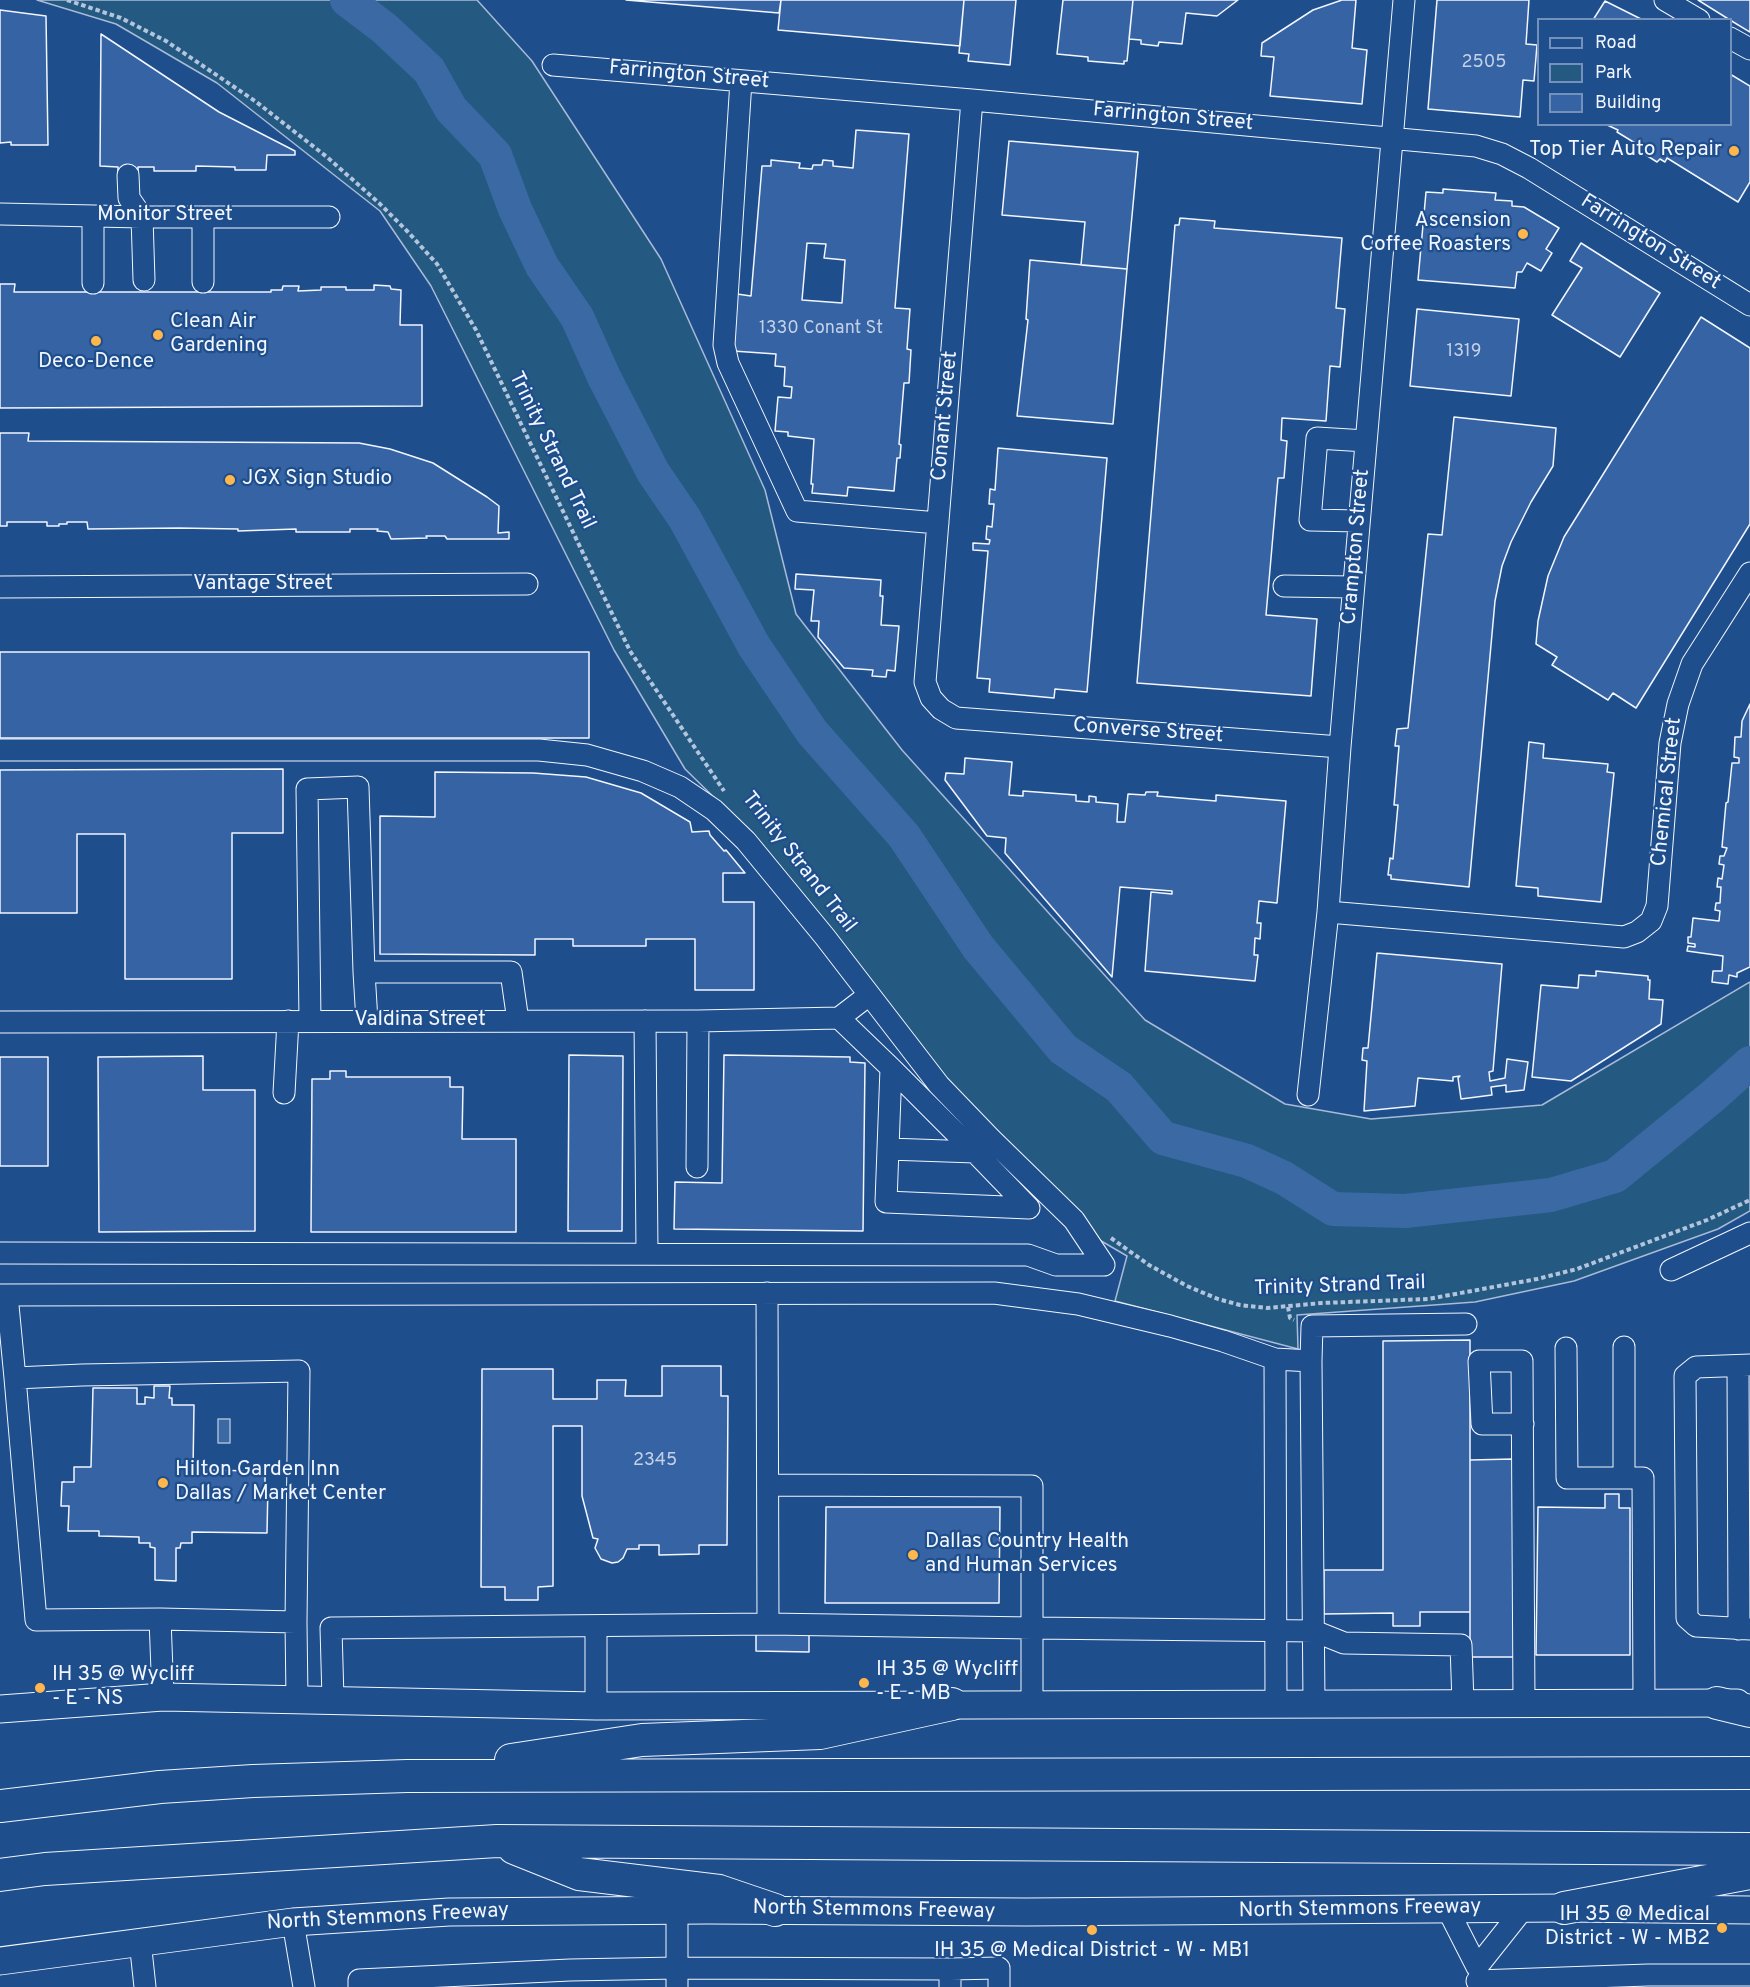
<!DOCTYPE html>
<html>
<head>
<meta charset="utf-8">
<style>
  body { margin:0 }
  #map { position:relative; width:1750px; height:1987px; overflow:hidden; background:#1f4e8c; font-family:Overpass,sans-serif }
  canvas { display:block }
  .legend { position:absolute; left:1537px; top:18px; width:195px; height:108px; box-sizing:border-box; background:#1f4e8c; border:2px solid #7391ba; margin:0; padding:8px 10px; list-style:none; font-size:18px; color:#f2f6ff }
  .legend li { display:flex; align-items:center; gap:12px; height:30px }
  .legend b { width:30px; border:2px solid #7391ba }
</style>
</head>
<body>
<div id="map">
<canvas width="1750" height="1987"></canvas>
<ul class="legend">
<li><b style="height:8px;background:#1f4e8c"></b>Road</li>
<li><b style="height:16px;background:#245a82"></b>Park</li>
<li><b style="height:16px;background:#3563a3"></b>Building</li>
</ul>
</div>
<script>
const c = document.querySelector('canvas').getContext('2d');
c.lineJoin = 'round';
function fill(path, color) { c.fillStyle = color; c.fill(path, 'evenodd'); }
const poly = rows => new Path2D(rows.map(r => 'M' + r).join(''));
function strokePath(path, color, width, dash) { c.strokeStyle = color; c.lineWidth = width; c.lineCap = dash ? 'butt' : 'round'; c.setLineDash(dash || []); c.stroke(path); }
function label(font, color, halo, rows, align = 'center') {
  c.font = font + ' Overpass,sans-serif'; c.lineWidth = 4.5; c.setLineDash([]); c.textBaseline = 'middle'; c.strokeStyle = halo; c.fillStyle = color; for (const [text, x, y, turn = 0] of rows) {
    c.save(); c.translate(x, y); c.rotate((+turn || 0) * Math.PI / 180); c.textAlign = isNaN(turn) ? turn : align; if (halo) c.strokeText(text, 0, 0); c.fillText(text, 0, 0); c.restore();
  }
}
const green = poly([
  [37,0,477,0,532,61,661,259,765,490,796,614,902,750,1145,1020,1285,1104,1371,1119,1542,1105,1750,982,1750,1211,1718,1229,1574,1281,1475,1302,1297,1315,1298,1349,1115,1301,1127,1256,1060,1217,729,812,685,769,614,650,431,286,380,211,217,83,116,24,37,0]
]);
const water = poly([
  [218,1419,230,1419,230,1443,218,1443,218,1419]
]);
const river = poly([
  [347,0,384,28,429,70,451,109,495,155,515,209,542,266,577,317,604,377,653,472,685,519,754,646,812,732,904,836,978,947,1063,1049,1119,1087,1163,1138,1247,1161,1284,1178,1333,1209,1405,1211,1551,1195,1615,1176,1713,1096,1750,1063]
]);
const building = poly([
  [626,0,781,0,779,13,626,0],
  [781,0,964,0,960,46,778,30,781,0],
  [964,0,1016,0,1010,65,968,61,969,54,959,53,964,0],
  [1063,0,1133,0,1127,61,1124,61,1124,64,1088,61,1088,57,1057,54,1063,0],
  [1133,0,1238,0,1217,16,1186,13,1182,44,1159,42,1158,46,1141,44,1141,40,1129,39,1133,0],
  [1342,0,1356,0,1352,48,1367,50,1362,104,1270,96,1274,57,1261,56,1262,43,1313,10,1342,0],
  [1437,0,1529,0,1526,44,1537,45,1534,81,1523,80,1520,117,1428,109,1437,0],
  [1698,0,1750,0,1750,32,1730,20,1698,0],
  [1605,1,1643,20,1593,20,1605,1],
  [0,10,46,16,48,145,11,145,11,142,0,143,0,10],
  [101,34,219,112,295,151,295,155,267,155,266,170,235,170,235,167,196,166,196,171,154,171,154,167,138,167,138,171,118,171,118,167,100,166,101,34],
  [1730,74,1750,86,1750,182,1738,202,1667,158,1665,162,1660,159,1657,162,1638,150,1640,146,1617,132,1618,130,1605,124,1730,124,1730,74],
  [856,130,909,134,895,308,910,309,907,349,911,350,909,383,904,383,899,444,901,445,900,458,897,458,894,491,848,487,847,496,812,493,813,484,811,484,814,439,788,436,788,432,775,431,778,397,791,398,792,387,784,386,785,367,775,366,776,354,733,351,737,294,751,296,762,166,771,166,771,160,800,163,799,168,812,169,813,165,822,165,823,160,833,161,833,166,853,168,856,130],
  [807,243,826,244,824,258,845,260,842,303,802,300,807,243],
  [1009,141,1138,152,1127,269,1081,265,1085,222,1002,215,1009,141],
  [1443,189,1496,193,1495,200,1512,201,1512,206,1524,207,1559,228,1546,249,1552,253,1541,271,1527,263,1522,272,1517,272,1515,288,1418,280,1426,192,1443,193,1443,189],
  [1180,218,1215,221,1214,228,1342,238,1336,308,1345,309,1340,367,1330,366,1326,421,1282,418,1281,440,1287,441,1284,478,1278,478,1266,615,1317,619,1311,696,1137,683,1175,225,1179,225,1180,218],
  [1581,243,1660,293,1620,357,1552,315,1582,268,1570,261,1581,243],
  [1030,260,1127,269,1113,424,1017,416,1028,320,1026,319,1030,260],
  [0,284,15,284,14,292,271,292,271,290,282,290,283,286,299,286,298,291,321,290,321,287,346,287,346,290,374,290,374,285,390,286,391,289,401,290,400,325,422,325,422,406,0,408,0,284],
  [1417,309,1519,319,1511,396,1410,386,1417,309],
  [1701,317,1750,348,1750,524,1636,708,1613,693,1608,700,1552,665,1557,657,1536,644,1538,621,1548,576,1564,537,1701,317],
  [1454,417,1556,428,1553,466,1531,502,1511,542,1502,566,1495,601,1469,887,1391,879,1391,875,1388,875,1390,858,1393,859,1398,805,1394,805,1399,746,1395,746,1397,729,1408,728,1428,534,1442,535,1454,417],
  [0,433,29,433,28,441,359,443,390,449,433,463,487,497,499,506,498,533,509,532,509,539,447,539,445,536,426,536,427,538,391,539,388,532,377,531,378,529,350,529,350,532,296,532,296,529,238,531,238,529,179,528,88,529,87,522,67,522,67,524,59,524,59,526,47,526,47,522,7,522,7,526,0,526,0,433],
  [998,448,1107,458,1087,692,1055,689,1054,698,989,692,990,679,977,678,988,551,973,550,973,543,989,544,990,540,986,539,987,526,992,527,994,504,989,504,990,489,995,490,998,448],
  [796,574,881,580,880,596,883,596,881,625,899,626,895,671,887,670,886,677,872,676,873,670,844,668,818,637,819,621,811,621,814,590,795,589,796,574],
  [0,652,589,652,589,738,0,738,0,652],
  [1750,704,1750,967,1737,973,1737,977,1729,975,1728,984,1712,982,1713,971,1722,971,1723,956,1687,951,1688,946,1695,947,1695,944,1688,943,1688,937,1691,937,1693,918,1719,921,1720,911,1715,910,1716,903,1720,903,1721,887,1717,887,1718,878,1722,879,1724,865,1719,864,1720,856,1724,856,1727,848,1722,847,1726,803,1728,802,1732,763,1739,763,1739,758,1734,757,1735,737,1741,737,1742,721,1750,704],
  [1529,742,1544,744,1543,758,1608,764,1607,772,1614,773,1601,902,1538,896,1538,888,1516,886,1529,742],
  [965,758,1012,762,1009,795,1023,796,1023,791,1076,795,1076,801,1089,802,1089,796,1096,797,1096,802,1118,804,1117,822,1125,822,1128,794,1145,795,1146,792,1158,792,1157,796,1216,801,1216,795,1286,801,1277,903,1259,901,1257,923,1261,923,1260,939,1255,938,1254,955,1258,955,1255,981,1145,971,1151,892,1172,894,1172,891,1120,887,1112,977,1005,853,1006,838,987,836,945,780,946,773,964,774,965,758],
  [283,769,283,833,232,833,232,979,125,979,125,834,77,834,77,913,0,913,0,770,283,769],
  [435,772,533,773,586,777,641,793,690,822,692,832,709,831,710,835,724,851,726,850,745,873,723,873,723,902,754,902,754,990,695,990,695,939,646,939,646,946,573,946,573,939,535,939,535,955,380,954,380,816,435,817,435,772],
  [1377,953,1502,964,1493,1071,1489,1072,1490,1081,1505,1078,1507,1059,1528,1062,1524,1090,1506,1092,1506,1085,1491,1087,1492,1095,1461,1099,1458,1078,1460,1076,1453,1077,1453,1081,1418,1078,1415,1106,1364,1111,1367,1061,1362,1060,1363,1048,1368,1048,1377,953],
  [1596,971,1648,976,1648,980,1650,980,1649,999,1663,1000,1661,1024,1571,1081,1532,1077,1541,985,1578,988,1579,975,1596,976,1596,971],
  [569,1055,623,1056,622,1231,568,1231,569,1055],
  [724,1055,850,1057,850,1062,865,1063,863,1231,674,1229,675,1182,722,1183,724,1055],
  [203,1056,203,1090,255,1090,255,1231,99,1232,98,1057,203,1056],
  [0,1057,48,1057,48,1166,0,1166,0,1057],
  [330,1071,346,1071,346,1077,450,1077,450,1087,463,1087,462,1139,516,1139,516,1232,311,1232,312,1079,330,1079,330,1071],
  [1470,1340,1470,1612,1420,1612,1420,1626,1393,1626,1393,1613,1324,1614,1324,1570,1383,1570,1383,1341,1470,1340],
  [662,1366,721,1366,721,1396,728,1396,727,1545,699,1545,699,1554,659,1555,659,1545,639,1545,639,1549,627,1549,623,1558,618,1562,612,1563,601,1559,595,1548,598,1539,593,1538,582,1496,582,1426,553,1426,553,1586,538,1587,538,1600,505,1600,505,1587,481,1587,482,1369,553,1369,553,1399,597,1399,597,1380,626,1380,625,1396,662,1396,662,1366],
  [154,1386,170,1386,169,1398,172,1398,172,1405,194,1405,193,1470,265,1471,265,1484,268,1484,267,1533,192,1532,192,1543,181,1543,180,1548,176,1548,176,1581,155,1580,155,1548,150,1547,150,1543,139,1543,139,1537,99,1536,99,1531,68,1531,69,1506,61,1506,62,1482,74,1482,74,1467,91,1467,93,1388,137,1388,137,1404,145,1404,145,1397,154,1398,154,1386],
  [1513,1459,1514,1657,1470,1657,1470,1460,1513,1459],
  [1605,1494,1619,1494,1619,1508,1630,1508,1630,1655,1536,1655,1538,1507,1605,1508,1605,1494],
  [826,1507,1000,1507,999,1603,825,1603,826,1507],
  [756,1632,809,1633,809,1652,756,1651,756,1632]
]);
const path = poly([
  [67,0,121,18,166,41,255,101,327,157,379,203,408,232,437,264,476,330,630,651,724,791],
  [1111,1238,1149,1265,1187,1286,1218,1299,1240,1305,1267,1308,1322,1303,1428,1299,1537,1279,1577,1269,1707,1220,1750,1200],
  [1288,1307,1290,1318,1294,1320]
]);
const minor = poly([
  [1665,0,1699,20],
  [1730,38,1750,49],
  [553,65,972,100,1476,146,1502,154,1529,168,1750,305],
  [741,81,724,345,728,363,797,511,938,523],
  [972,100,925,682,931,698,941,709,956,718,1340,747],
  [128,175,129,198,142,217,144,280],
  [0,214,142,217,329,217],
  [93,216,93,283],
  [203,217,203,282],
  [1359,521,1310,520,1317,438,1366,441],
  [1284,586,1353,587],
  [0,587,527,584],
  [0,750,539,750,587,755,643,771,680,787,714,810,746,841,825,937,939,1085,991,1139,1074,1220,1104,1265],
  [1328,912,1624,937,1637,932,1651,921,1657,906,1670,743,1678,704,1692,664,1750,573],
  [364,972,367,1021],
  [839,1018,891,1068,975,1152,1029,1208,886,1202,891,1068],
  [839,1018,869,995],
  [310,1021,307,789,358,787,364,972,511,972,518,1021],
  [645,1021,647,1253],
  [0,1022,698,1021,839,1018],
  [284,1093,288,1021],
  [1308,1095,1328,912,1340,747,1404,0],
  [888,1149,975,1152],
  [697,1167,698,1021],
  [0,1253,1028,1255,1056,1265,1104,1265],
  [1671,1270,1750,1233],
  [767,1293,768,1624],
  [0,1295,994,1293,1078,1304,1170,1326,1223,1341,1275,1359,1311,1361,1312,1326,1466,1324],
  [7,1295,15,1378],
  [1624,1347,1624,1478],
  [1566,1348,1567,1478,1643,1478,1644,1703],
  [1275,1359,1276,1704],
  [1311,1361,1314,1703],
  [1750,1365,1696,1367,1685,1376,1687,1618,1696,1626,1750,1629],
  [1738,1366,1739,1629],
  [1523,1424,1482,1424,1479,1361,1522,1361,1524,1703],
  [769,1485,1032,1486,1032,1628,1314,1631,1344,1643,1461,1645,1463,1703],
  [160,1619,296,1622,299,1371,82,1375,15,1378,36,1620,160,1619,163,1697],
  [296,1622,297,1699],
  [596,1626,596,1706],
  [333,1699,331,1628,768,1624,1032,1628,1032,1705],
  [1448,1910,1477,1967,1523,1909],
  [293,1922,304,1987],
  [140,1941,145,1987],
  [950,1969,999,1968,999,1987],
  [1477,1981,1648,1975,1750,1975],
  [359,1987,359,1980,570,1970,677,1968,950,1969,950,1987],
  [677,1987,677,1910]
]);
const major = poly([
  [0,1709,163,1697,596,1706,1737,1703],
  [0,1961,293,1922,449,1912,708,1910,1026,1912,1564,1908,1750,1910]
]);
const highway = poly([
  [1717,1703,1750,1711],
  [511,1760,642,1740,820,1733,952,1704],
  [0,1806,160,1787,253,1781,407,1776,1750,1773],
  [514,1848,579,1874,719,1891,775,1910],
  [0,1875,45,1869,497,1841,1750,1849],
  [1564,1908,1750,1873]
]);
const markers = [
  [1734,151,6,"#ffb74d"],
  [1523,234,6,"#ffb74d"],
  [158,335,6,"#ffb74d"],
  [96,341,6,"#ffb74d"],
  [230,480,6,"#ffb74d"],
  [163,1483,6,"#ffb74d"],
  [913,1555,6,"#ffb74d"],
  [864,1683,6,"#ffb74d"],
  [40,1688,6,"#ffb74d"],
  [1722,1928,6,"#ffb74d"],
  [1092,1930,6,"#ffb74d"]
];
const numberNames = [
  ["2505",1484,63],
  ["1330 Conant St",821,329],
  ["1319",1464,352],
  ["2345",655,1461]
];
const streetNames = [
  ["Farrington Street",689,76,5],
  ["Farrington Street",1173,118,5],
  ["Monitor Street",165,216],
  ["Farrington Street",1650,243,32],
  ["Conant Street",946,416,-85],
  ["Trinity Strand Trail",551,451,64],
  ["Crampton Street",1357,547,-85],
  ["Vantage Street",263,585],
  ["Converse Street",1148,732,4],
  ["Chemical Street",1668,792,-84],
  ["Trinity Strand Trail",798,863,52],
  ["Valdina Street",420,1021],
  ["Trinity Strand Trail",1340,1287,-2],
  ["North Stemmons Freeway",1360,1910,-1],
  ["North Stemmons Freeway",874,1911,1],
  ["North Stemmons Freeway",388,1918,-3]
];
const poiNames = [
  ["Top Tier Auto Repair",1722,151,"right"],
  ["Ascension",1511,222,"right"],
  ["Coffee Roasters",1511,246,"right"],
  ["Clean Air",170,323],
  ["Gardening",170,347],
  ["Deco-Dence",96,363,"center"],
  ["JGX Sign Studio",242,480],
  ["Hilton Garden Inn",175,1471],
  ["Dallas / Market Center",175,1495],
  ["Dallas Country Health",925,1543],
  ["and Human Services",925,1567],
  ["IH 35 @ Wycliff",876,1671],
  ["- E - MB",876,1695],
  ["IH 35 @ Wycliff",52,1676],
  ["- E - NS",52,1700],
  ["IH 35 @ Medical",1710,1916,"right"],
  ["District - W - MB2",1710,1940,"right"],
  ["IH 35 @ Medical District - W - MB1",1092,1952,"center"]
];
fill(green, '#245a82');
strokePath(green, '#a8bbd7', 1.5);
fill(water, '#3b69a3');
strokePath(water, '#a8bbd7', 1.5);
strokePath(river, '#3b69a3', 34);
fill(building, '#3563a3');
strokePath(building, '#f2f6ff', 1.5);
strokePath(minor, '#f2f6ff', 23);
strokePath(major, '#f2f6ff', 29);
strokePath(highway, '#f2f6ff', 34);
strokePath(path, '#b3c4dc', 4, [4.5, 3]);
strokePath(minor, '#1f4e8c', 21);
strokePath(major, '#1f4e8c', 27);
strokePath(highway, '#1f4e8c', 32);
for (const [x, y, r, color] of markers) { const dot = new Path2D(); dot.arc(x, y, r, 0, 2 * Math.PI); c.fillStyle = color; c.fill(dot); strokePath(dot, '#1f4e8c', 2); }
label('18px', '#c3d1e8', null, numberNames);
label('21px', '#f2f6ff', '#1f4e8c', streetNames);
label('21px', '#f2f6ff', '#1f4e8c', poiNames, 'left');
</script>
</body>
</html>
